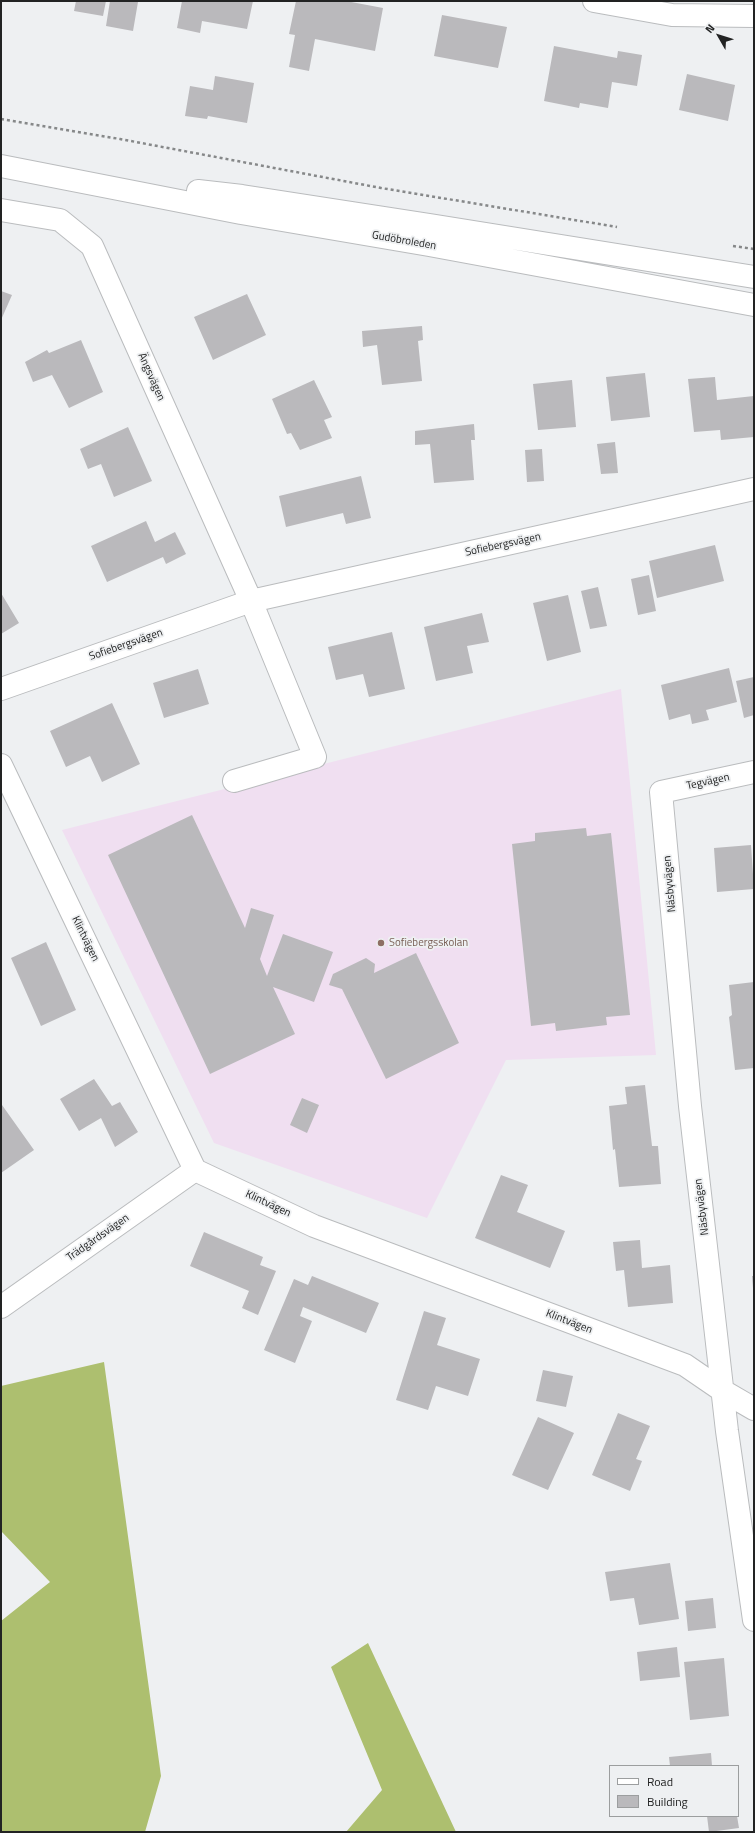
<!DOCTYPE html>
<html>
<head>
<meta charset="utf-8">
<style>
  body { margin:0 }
  #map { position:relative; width:755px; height:1833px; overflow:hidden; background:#eef0f2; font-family:"Titillium Web",sans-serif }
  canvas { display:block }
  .frame { position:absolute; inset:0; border:2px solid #222323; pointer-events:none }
  .legend { position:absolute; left:609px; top:1765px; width:130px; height:52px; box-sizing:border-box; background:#eef0f2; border:1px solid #9c9e9f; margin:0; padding:5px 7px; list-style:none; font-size:12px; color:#222323 }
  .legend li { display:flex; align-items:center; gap:8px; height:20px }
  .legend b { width:20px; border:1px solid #9c9e9f }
  .north { position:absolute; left:699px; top:16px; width:40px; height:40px; -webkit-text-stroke:3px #eef0f2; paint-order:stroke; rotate:309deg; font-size:11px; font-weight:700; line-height:16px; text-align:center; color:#222323 }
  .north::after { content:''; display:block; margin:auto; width:14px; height:18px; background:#222323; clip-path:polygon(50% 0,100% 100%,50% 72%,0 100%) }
</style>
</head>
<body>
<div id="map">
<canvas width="755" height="1833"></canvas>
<div class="frame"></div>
<ul class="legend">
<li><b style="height:5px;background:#fff"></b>Road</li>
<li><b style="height:11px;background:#bab9bc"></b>Building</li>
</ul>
<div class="north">N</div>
</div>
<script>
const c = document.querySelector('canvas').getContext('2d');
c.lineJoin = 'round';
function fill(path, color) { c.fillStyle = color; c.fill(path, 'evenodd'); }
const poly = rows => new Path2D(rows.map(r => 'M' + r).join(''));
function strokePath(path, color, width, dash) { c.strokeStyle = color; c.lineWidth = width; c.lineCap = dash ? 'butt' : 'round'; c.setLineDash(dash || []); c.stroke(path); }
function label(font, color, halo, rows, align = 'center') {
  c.font = font + ' "Titillium Web",sans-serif'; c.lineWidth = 3.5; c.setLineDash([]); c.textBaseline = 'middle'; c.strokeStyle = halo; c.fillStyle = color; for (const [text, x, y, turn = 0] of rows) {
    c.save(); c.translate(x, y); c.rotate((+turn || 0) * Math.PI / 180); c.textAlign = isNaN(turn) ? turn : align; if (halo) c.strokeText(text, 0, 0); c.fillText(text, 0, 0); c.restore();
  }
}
const education = poly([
  [621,689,656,1055,506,1060,427,1218,214,1143,62,830]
]);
const forest = poly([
  [104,1362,161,1776,145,1832,1,1832,1,1621,50,1582,1,1531,1,1386],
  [368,1643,456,1832,346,1832,382,1790,331,1667]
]);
const building = poly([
  [76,1,106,1,103,16,74,11],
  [110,1,138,2,133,31,106,26],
  [182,1,253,1,247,29,202,21,200,33,177,28],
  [296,1,346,1,383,8,375,51,315,39,309,71,289,67,295,35,289,34],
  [442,15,507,27,498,68,434,56],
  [554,46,617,58,618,51,642,55,637,86,612,82,608,108,580,103,579,108,544,101],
  [687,74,735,85,728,121,679,110],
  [215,76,254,83,247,123,208,116,207,119,185,116,190,86,213,90],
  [1,291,12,295,1,320],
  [247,294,266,335,213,360,194,317],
  [422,326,423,340,418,341,422,381,382,385,377,345,363,347,362,331],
  [81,340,103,392,69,408,52,375,33,382,25,362,47,350,49,353],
  [645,373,650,417,611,421,606,377],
  [715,377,717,400,754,396,754,437,721,440,720,430,694,432,688,379],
  [314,380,332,417,324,420,332,438,300,450,291,433,287,434,272,399],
  [572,380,576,427,538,430,533,384],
  [474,424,475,440,471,440,474,480,434,483,430,444,415,445,415,431],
  [128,427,152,481,114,497,101,464,88,469,80,449],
  [615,442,618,473,601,474,597,444],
  [542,449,544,481,527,482,525,450],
  [361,476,371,518,346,524,343,513,286,527,279,496],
  [146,521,155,542,175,532,186,554,166,564,163,557,107,582,91,546],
  [715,545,724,581,657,598,649,561],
  [649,575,656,611,638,615,631,579],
  [598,587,607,626,590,629,581,591],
  [1,593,19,623,1,634],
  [568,595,581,652,547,661,533,603],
  [482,613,489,642,467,646,473,673,436,681,424,627],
  [392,632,405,689,369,697,363,674,336,680,328,647],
  [729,668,737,702,706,710,709,720,692,724,690,714,669,720,661,685],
  [198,669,209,704,164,718,153,683],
  [754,677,754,715,744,718,736,681],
  [112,703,140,764,102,782,90,756,66,767,50,731],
  [192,815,245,928,251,908,274,915,260,959,267,976,283,934,333,952,314,1002,273,987,295,1034,210,1074,108,855],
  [586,828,587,836,611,833,630,1015,606,1017,607,1025,556,1031,555,1023,531,1026,512,844,535,841,535,833],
  [751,845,754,889,717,892,714,848],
  [46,942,76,1010,41,1026,11,958],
  [416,953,459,1043,386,1079,342,989,329,985,333,974,366,958,375,964,374,973],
  [754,982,754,1068,735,1070,729,1017,732,1015,729,985],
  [94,1079,112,1106,120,1102,138,1132,115,1147,101,1118,79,1131,60,1099],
  [645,1085,652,1146,658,1146,661,1184,619,1187,615,1149,613,1150,609,1106,627,1104,625,1087],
  [302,1098,319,1105,307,1133,290,1125],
  [2,1105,34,1150,1,1173,1,1106],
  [501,1175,528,1185,517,1212,565,1231,550,1268,475,1238],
  [204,1232,263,1257,260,1265,276,1271,258,1315,242,1308,249,1291,190,1266],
  [640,1240,642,1268,670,1265,673,1303,628,1307,624,1270,616,1271,613,1242],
  [312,1276,379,1303,366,1333,303,1307,300,1316,312,1321,295,1363,264,1350,294,1279,308,1285],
  [752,1276,754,1276,754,1288,753,1288],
  [424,1311,446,1318,437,1345,480,1359,468,1396,436,1386,428,1410,396,1400],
  [543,1370,573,1376,566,1407,536,1401],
  [618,1413,650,1426,636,1459,642,1461,630,1491,592,1475],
  [538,1417,574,1433,548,1490,512,1475],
  [670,1563,679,1619,639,1625,634,1598,610,1601,605,1572],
  [713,1598,716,1628,688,1631,685,1601],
  [677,1647,680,1677,640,1681,637,1652],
  [724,1658,729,1716,690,1720,684,1662],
  [711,1753,712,1766,670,1766,669,1757],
  [707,1816,737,1816,739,1828,709,1832]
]);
const path = poly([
  [1,119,120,139,381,188,617,227],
  [733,246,754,249]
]);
const minor = poly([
  [594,1,672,15,754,16],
  [1,210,60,220,92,246,251,601,315,757,234,781],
  [1,689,251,601,754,489],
  [1,765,195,1170,314,1226,685,1365,723,1391,754,1409],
  [754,772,661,792,690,1106,727,1431,754,1620],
  [1,1307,195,1170]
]);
const major = poly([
  [1,166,241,213,429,245,754,305],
  [198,191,242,196,430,225,754,277]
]);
const markers = [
  [381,943,4,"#8d6e63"]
];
const streetNames = [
  ["Gudöbroleden",404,241,10],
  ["Ängsvägen",151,377,66],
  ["Sofiebergsvägen",503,545,-12],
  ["Sofiebergsvägen",126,645,-19],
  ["Tegvägen",708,782,-12],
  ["Näsbyvägen",670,884,-95],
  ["Klintvägen",85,939,64],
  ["Klintvägen",268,1204,25],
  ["Näsbyvägen",702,1207,-97],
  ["Trädgårdsvägen",98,1238,-35],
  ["Klintvägen",569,1322,21]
];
const educationNames = [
  ["Sofiebergsskolan",389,943]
];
fill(education, '#f0dff1');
fill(forest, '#adbf6f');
fill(building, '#bab9bc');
strokePath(minor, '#babcbe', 24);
strokePath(major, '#babcbe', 24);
strokePath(path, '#868889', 2.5, [3, 3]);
strokePath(minor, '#fff', 22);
strokePath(major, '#fff', 22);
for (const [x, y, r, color] of markers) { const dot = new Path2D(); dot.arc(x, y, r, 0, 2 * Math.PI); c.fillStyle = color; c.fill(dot); strokePath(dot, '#eef0f2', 1.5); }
label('11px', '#222323', '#eef0f2', streetNames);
label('11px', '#785e54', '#eef0f2', educationNames, 'left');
</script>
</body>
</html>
